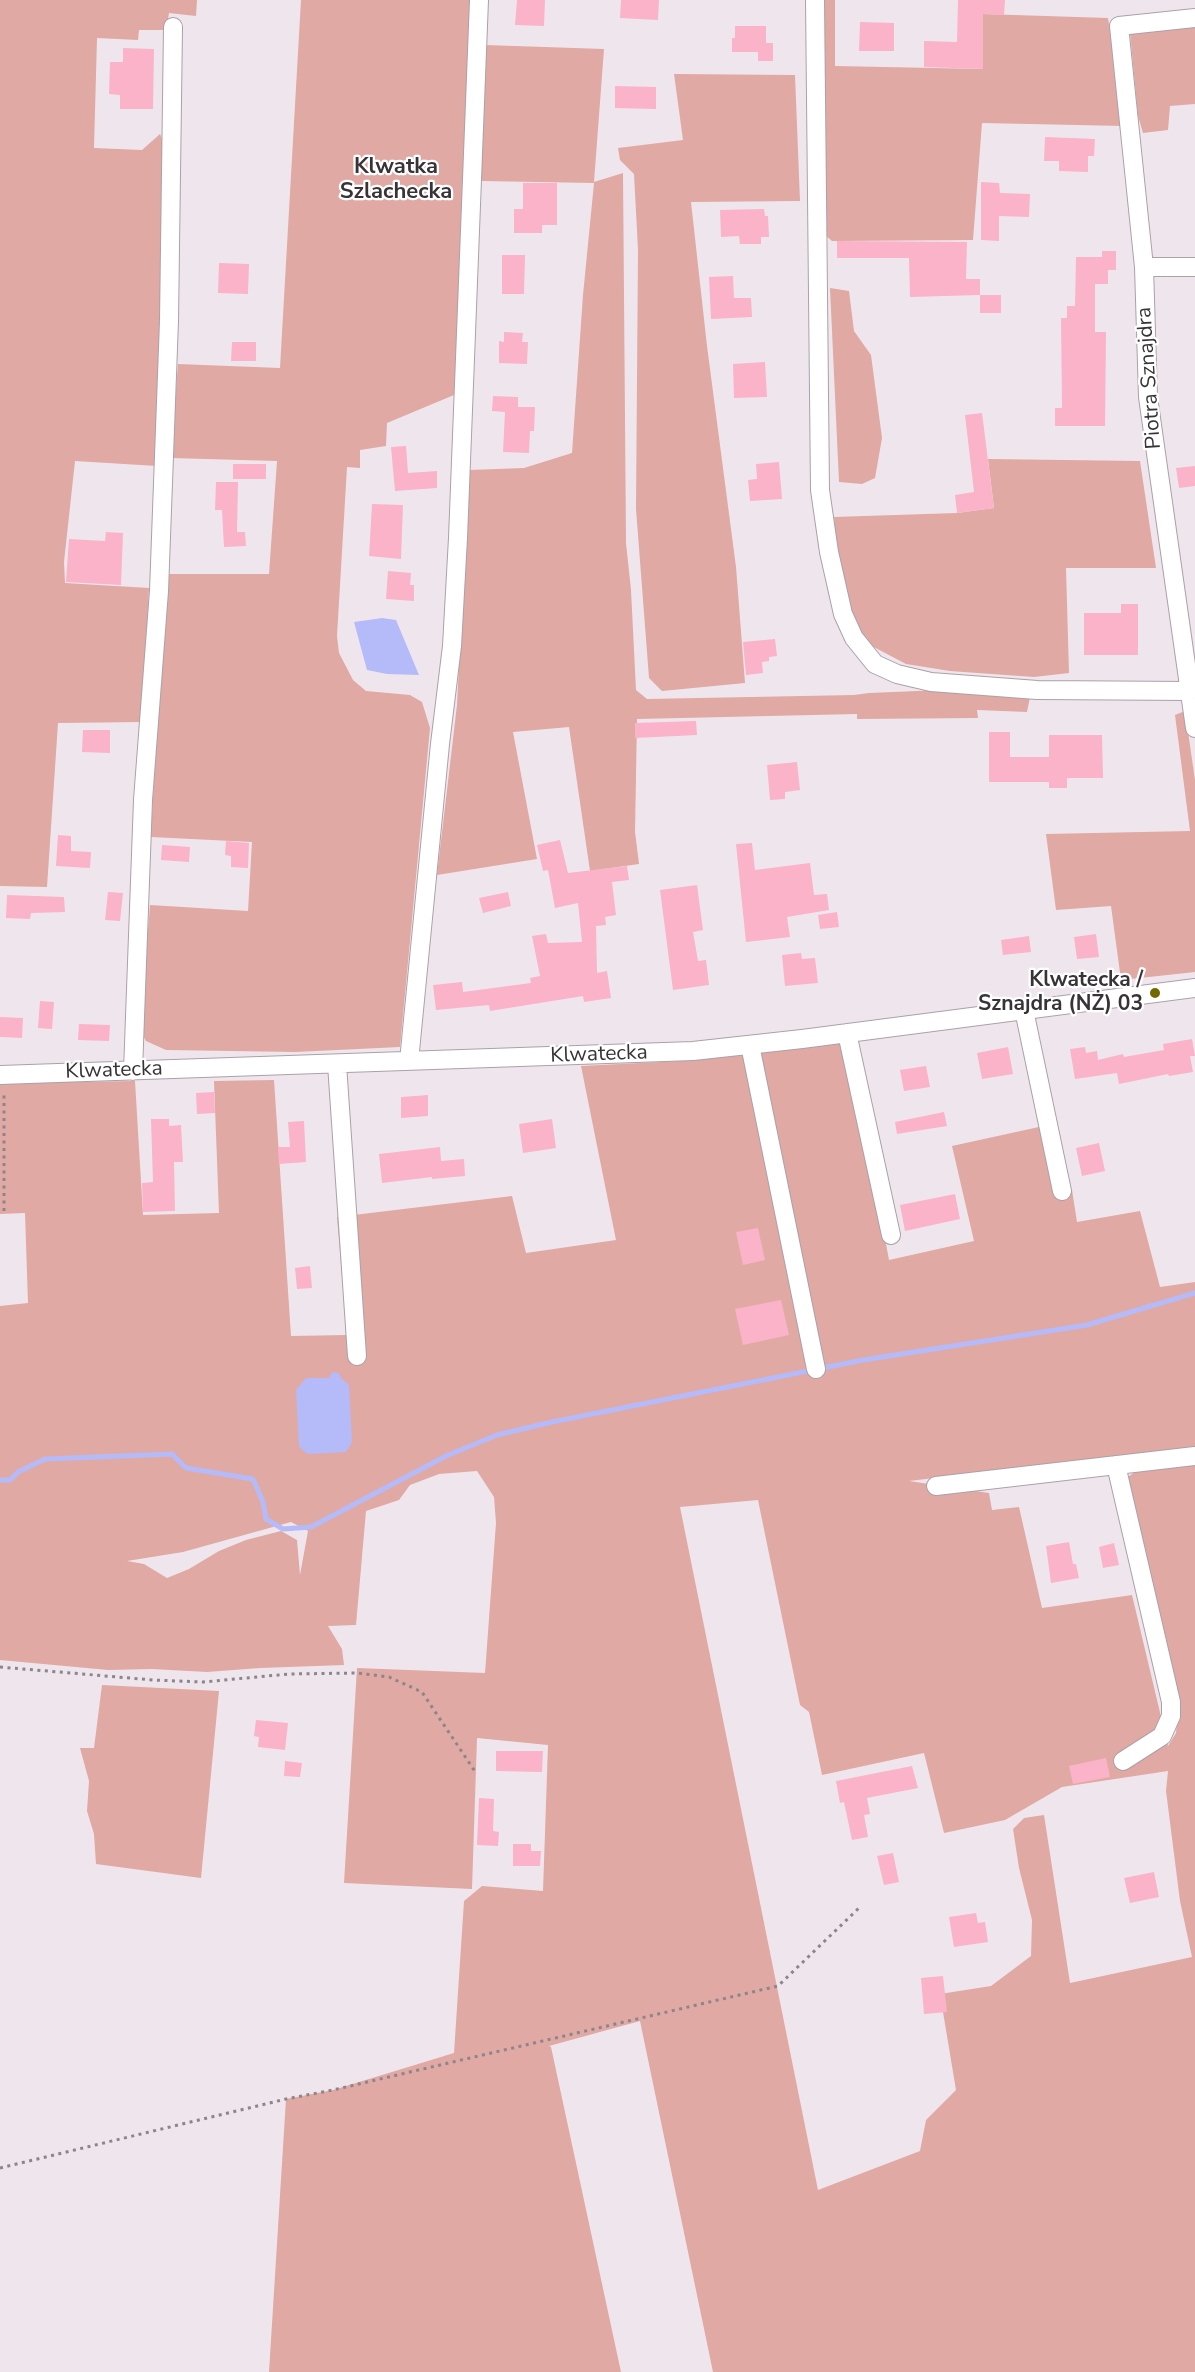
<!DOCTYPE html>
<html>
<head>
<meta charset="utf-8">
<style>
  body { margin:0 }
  canvas { display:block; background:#efe5ed }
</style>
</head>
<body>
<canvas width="1195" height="2372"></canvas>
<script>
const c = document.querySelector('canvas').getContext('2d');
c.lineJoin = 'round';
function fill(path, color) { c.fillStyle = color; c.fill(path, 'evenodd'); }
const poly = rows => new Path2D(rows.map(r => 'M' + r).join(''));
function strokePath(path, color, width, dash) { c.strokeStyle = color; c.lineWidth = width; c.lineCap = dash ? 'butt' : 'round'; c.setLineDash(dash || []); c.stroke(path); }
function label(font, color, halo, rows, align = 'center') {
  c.font = font + ' "Nunito Sans",sans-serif'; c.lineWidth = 4.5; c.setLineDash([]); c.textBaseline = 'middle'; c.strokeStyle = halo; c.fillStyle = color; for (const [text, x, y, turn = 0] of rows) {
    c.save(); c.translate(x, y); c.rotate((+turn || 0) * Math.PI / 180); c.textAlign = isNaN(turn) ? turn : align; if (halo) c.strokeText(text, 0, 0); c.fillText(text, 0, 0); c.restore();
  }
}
const green = poly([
  [0,0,197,0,196,16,169,13,166,30,139,30,138,40,97,38,94,148,142,150,160,134,167,151,157,466,75,461,64,562,65,583,149,588,142,722,58,723,47,887,0,886],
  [301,0,474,0,454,395,387,423,386,446,360,450,360,468,347,467,337,636,339,653,353,680,366,691,410,695,422,702,430,728,400,1047,295,1052,166,1050,146,1041,140,1030,150,905,248,911,252,842,151,837,157,714,167,574,269,574,277,461,171,458,178,364,280,368],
  [823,0,835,0,835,66,982,69,983,14,1108,18,1124,126,982,123,973,240,832,241,824,234],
  [1195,25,1195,104,1170,106,1168,130,1143,133,1138,116,1130,32],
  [485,45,604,49,594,182,623,173,626,543,631,590,636,690,647,699,854,695,869,693,942,690,1030,697,1027,712,977,710,978,718,857,719,857,714,637,719,635,832,639,864,590,871,569,727,513,732,537,859,437,875,457,705,469,470,524,468,572,453,583,295,594,183,481,181],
  [674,74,795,75,800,201,691,202,707,346,736,567,745,683,662,691,649,678,636,509,638,250,634,174,620,160,618,148,683,140],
  [830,288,849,291,854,331,871,355,882,438,875,478,862,484,839,482],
  [988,459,1140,461,1156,568,1066,568,1069,673,1034,677,950,671,906,664,870,645,850,618,839,578,834,517,957,513,994,508],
  [1185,711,1195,780,1195,972,1121,980,1111,906,1056,910,1046,834,1190,831,1175,715],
  [848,1042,889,1260,974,1241,952,1146,1048,1125,1062,1191,1072,1190,1077,1222,1140,1211,1160,1287,1195,1282,1195,1447,909,1481,989,1493,992,1510,1019,1507,1042,1608,1132,1595,1168,1746,1176,1733,1178,1711,1126,1485,1129,1476,1138,1470,1195,1463,1195,2372,713,2372,640,2021,549,2046,551,2047,621,2372,269,2372,286,2099,333,2090,454,2053,464,1901,482,1886,543,1891,548,1745,477,1738,472,1889,344,1883,357,1668,485,1673,496,1523,494,1497,477,1471,439,1474,410,1485,399,1500,366,1511,356,1625,328,1626,342,1649,344,1665,260,1668,207,1672,152,1669,108,1670,0,1660,0,1306,28,1303,25,1213,0,1214,0,1083,135,1081,143,1215,219,1213,214,1081,274,1080,291,1336,347,1335,337,1217,512,1196,526,1253,616,1240,581,1066,679,1061],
  [758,1500,800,1705,809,1712,822,1775,924,1753,944,1833,1005,1820,1062,1787,1168,1771,1166,1791,1180,1901,1192,1957,1070,1983,1044,1815,1024,1818,1013,1829,1019,1868,1032,1920,1031,1956,991,1986,940,1994,956,2090,926,2120,920,2151,818,2190,680,1507],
  [291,1522,308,1531,300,1575,297,1540,281,1531,246,1540,219,1551,189,1569,167,1578,144,1564,127,1561,183,1552],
  [102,1685,219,1691,201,1878,96,1864,94,1834,87,1811,89,1781,80,1748,94,1748]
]);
const water = poly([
  [382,618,396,620,419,675,387,674,367,670,354,622],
  [332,1372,339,1373,341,1378,349,1385,352,1442,346,1452,308,1454,299,1447,296,1390,306,1378,329,1378]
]);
const stream = poly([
  [0,1480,10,1480,18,1472,45,1459,172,1454,186,1468,253,1479,263,1502,266,1519,283,1529,311,1527,446,1456,497,1435,552,1422,863,1360,1087,1325,1195,1293]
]);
const building = poly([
  [517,0,545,0,544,26,515,25],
  [621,0,659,0,658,20,620,18],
  [958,0,1005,0,1004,15,983,14,983,69,924,67,924,41,957,42],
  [860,22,894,23,894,51,859,51],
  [735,26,766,26,766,43,773,43,773,61,758,61,758,52,732,52,732,38,735,38],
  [123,48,154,49,153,109,120,109,120,95,109,94,110,62,123,62],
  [615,86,656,87,656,109,615,108],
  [1045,137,1095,139,1094,156,1088,156,1088,172,1059,171,1059,161,1044,161],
  [981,182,999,183,1000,193,1030,194,1029,217,999,216,999,241,981,240],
  [523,183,557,183,557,225,542,225,542,233,514,233,514,209,523,209],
  [764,209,765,216,768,216,769,237,761,237,761,244,740,244,739,236,721,237,720,210],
  [837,241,967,242,966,279,980,279,980,295,910,297,909,258,837,258],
  [1102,251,1116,251,1116,270,1108,270,1108,284,1095,284,1095,332,1106,332,1105,426,1055,426,1055,408,1062,408,1061,318,1067,318,1067,306,1075,306,1076,257,1102,257],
  [502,255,525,255,524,294,502,294],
  [219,263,249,264,248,294,218,293],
  [733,276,734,298,751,298,752,317,711,319,709,277],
  [980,295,1001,295,1001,313,980,313],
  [504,332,523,333,522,342,528,342,527,364,499,363,499,341,504,342],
  [232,342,256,342,256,361,231,361],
  [765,362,767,397,734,398,733,364],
  [493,396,518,397,518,407,535,407,534,431,530,431,529,453,503,452,505,412,492,411],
  [982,413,994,508,957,513,955,495,974,492,965,415],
  [406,446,408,473,437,471,437,488,395,491,391,447],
  [779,462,782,499,750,501,748,480,757,479,756,464],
  [233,464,266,464,266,479,233,479],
  [1195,466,1195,486,1179,488,1176,468],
  [216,482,238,482,237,532,245,532,246,546,224,547,222,510,215,510],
  [372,504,403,505,401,559,369,556],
  [106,532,123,533,121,585,66,582,69,539,105,541],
  [388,571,411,573,410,585,414,585,414,601,386,599],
  [1121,604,1138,604,1138,655,1084,655,1084,613,1121,613],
  [775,639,777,656,769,657,769,661,762,662,763,673,746,675,743,642],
  [696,721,697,735,635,738,635,723],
  [83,730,110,730,110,753,82,752],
  [989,732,1010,732,1010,757,1049,757,1049,735,1102,735,1103,778,1067,778,1067,788,1049,788,1049,782,989,782],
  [797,762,800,790,785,792,785,799,770,800,767,765],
  [58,835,71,836,71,851,91,852,90,868,56,866],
  [560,840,568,873,627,866,629,880,612,882,616,915,605,917,606,925,596,926,597,973,607,971,611,998,584,1002,583,996,490,1011,489,1005,436,1010,433,985,462,982,463,992,531,983,530,978,540,976,532,936,546,934,548,943,582,942,578,903,555,908,548,870,543,871,537,845],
  [226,841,249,843,248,868,231,867,231,856,225,855],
  [752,843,755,870,810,863,814,895,827,894,829,910,787,917,790,937,746,942,736,844],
  [162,845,190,847,189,862,161,860],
  [697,885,703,930,693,932,698,961,706,960,709,985,673,990,660,890],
  [108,892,123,893,120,921,105,920],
  [508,892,511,906,483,913,479,898],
  [7,895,64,897,65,912,31,913,30,919,6,918],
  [837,912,839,927,820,929,818,915],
  [1096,934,1099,957,1077,959,1074,937],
  [1029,936,1031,952,1003,955,1001,940],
  [801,953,802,959,815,958,818,983,785,986,782,955],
  [40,1001,54,1002,52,1029,38,1028],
  [0,1017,23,1018,22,1038,0,1037],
  [79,1024,110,1025,109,1041,78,1040],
  [1192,1039,1195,1056,1190,1056,1193,1072,1169,1076,1168,1074,1119,1084,1117,1073,1075,1079,1070,1049,1085,1047,1086,1053,1097,1051,1098,1060,1123,1054,1124,1057,1164,1050,1163,1044],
  [1008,1047,1013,1074,982,1079,977,1053],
  [926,1066,930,1087,904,1091,900,1070],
  [214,1092,215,1113,197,1114,196,1093],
  [428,1095,428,1116,401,1118,401,1097],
  [944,1112,947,1126,897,1134,895,1122],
  [151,1119,169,1119,169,1126,181,1125,183,1162,174,1162,175,1211,143,1212,142,1183,153,1182],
  [552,1119,556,1148,523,1153,519,1124],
  [304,1121,306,1162,279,1164,278,1147,290,1147,288,1122],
  [1099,1143,1105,1171,1082,1176,1076,1148],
  [440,1147,441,1161,464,1159,465,1176,432,1179,432,1177,382,1183,379,1154],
  [955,1194,960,1219,905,1231,900,1205],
  [758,1228,765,1260,743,1265,736,1232],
  [310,1266,312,1288,297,1289,295,1268],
  [781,1300,789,1335,743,1345,735,1309],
  [1069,1542,1073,1564,1076,1564,1079,1578,1051,1583,1046,1546],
  [1114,1543,1119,1565,1103,1568,1099,1547],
  [256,1720,288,1723,285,1750,258,1747,259,1737,254,1736],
  [496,1751,543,1751,542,1772,496,1771],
  [1106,1758,1110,1777,1073,1784,1069,1766],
  [285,1761,302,1763,300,1777,284,1776],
  [912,1766,918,1788,867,1798,870,1814,864,1815,868,1837,852,1840,844,1802,840,1803,836,1781],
  [479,1798,494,1799,493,1831,499,1832,498,1846,477,1845],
  [513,1844,531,1844,531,1851,541,1851,540,1866,513,1866],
  [893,1853,899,1882,884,1885,877,1856],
  [1154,1872,1159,1897,1130,1903,1124,1878],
  [976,1913,978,1923,985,1922,988,1942,954,1947,949,1917],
  [943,1976,947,2012,924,2014,921,1978]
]);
const path = poly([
  [4,1211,4,1093],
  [0,1667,153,1680,203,1682,289,1674,357,1673,389,1677,422,1692,476,1773],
  [0,2168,286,2099,333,2090,778,1986,859,1908]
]);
const minor = poly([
  [815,0,820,490,829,552,843,614,854,638,875,664,897,674,931,682,1037,690,1190,691],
  [1195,18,1119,26,1144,267,1148,397,1195,728],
  [1144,267,1195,267],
  [1024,1010,1062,1191],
  [847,1033,891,1235],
  [750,1045,816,1369],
  [409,1061,440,744,452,646,458,538,479,0],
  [337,1064,357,1356],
  [133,1071,143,800,159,591,169,321,173,27],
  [0,1075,693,1051,802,1039,1195,988],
  [1116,1465,1171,1702,1171,1716,1162,1736,1123,1761],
  [936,1486,1195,1456]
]);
const markers = [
  [1155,993,6,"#716900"]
];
const streetNames = [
  ["Piotra Sznajdra",1150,378,-94],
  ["Klwatecka",599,1055,-2],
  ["Klwatecka",114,1071,-2]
];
const poiNames = [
  ["Klwatecka /",1143,981],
  ["Sznajdra (NŻ) 03",1143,1005]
];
const neighbourhoodNames = [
  ["Klwatka",396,168],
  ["Szlachecka",396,193]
];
fill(green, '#e1a9a3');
fill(water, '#b5bbf9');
strokePath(stream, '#b5bbf9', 5);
fill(building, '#fbb3c9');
strokePath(minor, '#aba1a9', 20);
strokePath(path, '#8c858b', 3, [3, 4.5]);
strokePath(minor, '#fff', 18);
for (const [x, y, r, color] of markers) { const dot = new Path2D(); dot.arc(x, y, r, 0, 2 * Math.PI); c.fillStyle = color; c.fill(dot); strokePath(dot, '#fff', 2); }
label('21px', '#373337', '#fff', streetNames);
label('bold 21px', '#373337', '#fff', poiNames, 'right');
label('bold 22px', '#373337', '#fff', neighbourhoodNames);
</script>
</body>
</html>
